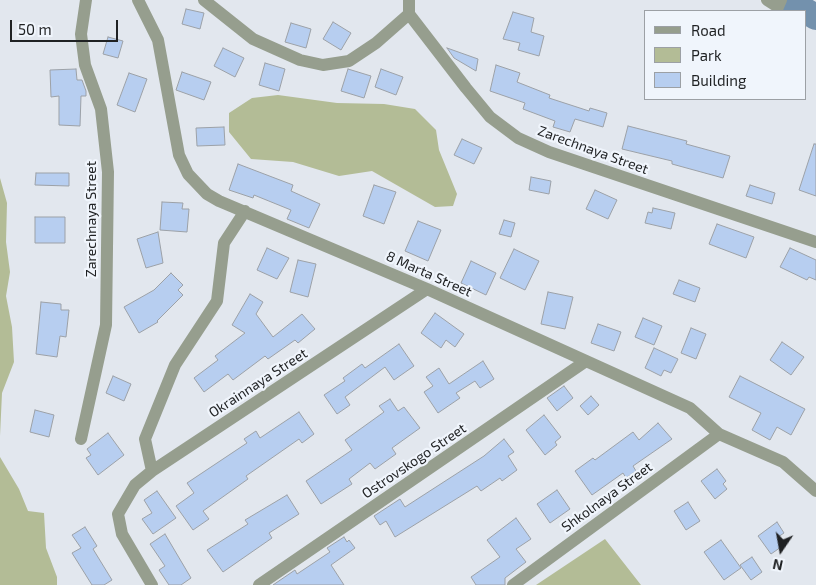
<!DOCTYPE html>
<html>
<head>
<meta charset="utf-8">
<style>
  body { margin:0 }
  #map { position:relative; width:816px; height:585px; overflow:hidden; background:#e2e7ee; font-family:"Exo 2",sans-serif }
  canvas { display:block }
  .legend { position:absolute; left:644px; top:10px; width:162px; height:90px; box-sizing:border-box; background:#f0f5fc; border:1px solid #9ca0a5; margin:0; padding:6px 9px; list-style:none; font-size:15px; color:#1f2123 }
  .legend li { display:flex; align-items:center; gap:10px; height:25px }
  .legend b { width:25px; border:1px solid #9ca0a5 }
  .north { position:absolute; left:756px; top:525px; width:50px; height:50px; -webkit-text-stroke:4px #f0f5fc; paint-order:stroke; rotate:192deg; font-size:14px; font-weight:700; line-height:20px; text-align:center; color:#1f2123 }
  .north::after { content:''; display:block; margin:auto; width:18px; height:22px; background:#1f2123; clip-path:polygon(50% 0,100% 100%,50% 72%,0 100%) }
  .scale { position:absolute; left:10px; top:20px; width:108px; height:22px; box-sizing:border-box; border:2px solid #1f2123; border-top:0; padding-left:6px; font-size:15px; line-height:18px; white-space:nowrap; color:#1f2123; -webkit-text-stroke:4px #f0f5fc; paint-order:stroke }
</style>
</head>
<body>
<div id="map">
<canvas width="816" height="585"></canvas>
<ul class="legend">
<li><b style="height:6px;background:#969e8e"></b>Road</li>
<li><b style="height:14px;background:#b3bc96"></b>Park</li>
<li><b style="height:14px;background:#b7cef0"></b>Building</li>
</ul>
<div class="north">N</div>
<div class="scale">50 m</div>
</div>
<script>
const c = document.querySelector('canvas').getContext('2d');
c.lineJoin = 'round';
function fill(path, color) { c.fillStyle = color; c.fill(path, 'evenodd'); }
const poly = rows => new Path2D(rows.map(r => 'M' + r).join(''));
function strokePath(path, color, width, dash) { c.strokeStyle = color; c.lineWidth = width; c.lineCap = dash ? 'butt' : 'round'; c.setLineDash(dash || []); c.stroke(path); }
function label(font, color, halo, rows, align = 'center') {
  c.font = font + ' "Exo 2",sans-serif'; c.lineWidth = 4.5; c.setLineDash([]); c.textBaseline = 'middle'; c.strokeStyle = halo; c.fillStyle = color; for (const [text, x, y, turn = 0] of rows) {
    c.save(); c.translate(x, y); c.rotate((+turn || 0) * Math.PI / 180); c.textAlign = isNaN(turn) ? turn : align; if (halo) c.strokeText(text, 0, 0); c.fillText(text, 0, 0); c.restore();
  }
}
const green = poly([
  [278,95,337,103,384,104,415,109,436,130,439,150,457,194,453,206,435,207,372,171,339,176,293,162,251,159,229,132,229,113,252,98],
  [0,178,7,203,6,242,10,272,6,296,12,327,14,362,2,393,0,436],
  [0,457,19,489,28,511,44,513,46,548,57,577,57,585,0,585],
  [605,539,641,585,536,585]
]);
const river = poly([
  [787,0,816,17]
]);
const building = poly([
  [186,9,204,13,200,29,182,24,186,9],
  [513,12,534,18,531,32,544,36,539,56,518,50,520,43,503,39,513,12],
  [333,22,351,33,341,50,323,39,333,22],
  [291,23,311,29,306,48,285,42,291,23],
  [108,37,123,41,118,58,103,54,108,37],
  [223,48,244,58,235,77,214,66,223,48],
  [447,48,478,59,476,71,454,58,447,48],
  [265,63,285,69,279,91,259,85,265,63],
  [496,65,520,73,517,82,550,95,549,98,589,111,590,108,607,113,603,127,575,119,570,132,553,127,555,121,523,109,525,103,490,91,496,65],
  [76,69,77,80,82,80,86,91,86,96,81,96,80,126,59,125,59,96,51,97,50,70,76,69],
  [348,69,371,76,364,98,341,91,348,69],
  [381,69,403,77,396,95,375,87,381,69],
  [182,72,211,82,204,100,176,90,182,72],
  [129,73,147,79,135,112,117,105,129,73],
  [628,126,687,141,686,144,730,156,723,178,672,164,672,161,622,149,628,126],
  [224,127,225,145,197,146,196,128,224,127],
  [462,139,482,148,474,164,454,155,462,139],
  [814,144,816,144,816,196,799,190,814,144],
  [238,164,293,185,291,191,320,204,309,228,287,219,291,210,254,195,253,198,229,190,238,164],
  [36,173,69,173,69,186,35,185,36,173],
  [531,177,551,181,549,194,529,190,531,177],
  [374,185,396,192,384,224,363,216,374,185],
  [750,185,775,193,772,204,746,196,750,185],
  [595,190,617,200,608,219,586,209,595,190],
  [162,202,183,203,182,209,189,209,187,232,160,230,162,202],
  [653,208,675,213,671,229,645,223,648,212,652,213,653,208],
  [35,217,65,217,65,243,35,243,35,217],
  [504,220,515,223,511,237,499,234,504,220],
  [418,221,441,230,428,261,405,251,418,221],
  [717,224,754,237,746,258,709,244,717,224],
  [158,232,163,263,146,268,137,239,158,232],
  [267,248,289,258,277,279,257,270,267,248],
  [790,248,816,260,816,280,809,277,807,280,780,267,790,248],
  [514,249,539,261,525,290,500,278,514,249],
  [298,260,316,264,308,297,290,292,298,260],
  [471,261,496,273,486,295,461,283,471,261],
  [171,273,183,285,178,290,183,295,157,321,158,322,139,333,124,307,154,290,171,273],
  [679,280,700,288,695,302,673,294,679,280],
  [548,292,573,297,565,329,541,324,548,292],
  [250,294,263,302,256,314,273,337,302,314,315,329,298,343,295,340,268,359,265,356,233,380,228,374,204,392,194,378,218,360,215,356,245,333,232,325,250,294],
  [41,302,61,304,61,310,69,310,66,337,60,336,57,357,36,354,41,302],
  [435,313,464,334,455,347,446,340,441,348,421,333,435,313],
  [643,318,662,326,654,345,635,337,643,318],
  [598,324,621,332,614,351,591,343,598,324],
  [691,328,706,334,696,359,681,353,691,328],
  [782,342,804,357,791,375,770,360,782,342],
  [399,344,414,366,394,380,385,367,345,397,350,405,337,414,324,395,345,381,343,378,362,364,365,368,399,344],
  [654,348,678,359,671,373,664,370,661,376,645,368,654,348],
  [483,361,494,379,480,388,475,381,456,393,460,398,438,413,424,392,433,386,426,377,439,368,449,384,483,361],
  [113,376,131,384,124,401,106,393,113,376],
  [740,376,805,409,791,435,777,427,770,440,752,430,761,413,729,397,740,376],
  [564,386,573,398,557,411,547,398,564,386],
  [591,396,599,405,588,415,580,406,591,396],
  [390,399,398,411,404,407,420,428,392,448,396,454,375,469,370,463,349,479,352,484,321,504,306,481,352,450,345,440,384,412,379,406,390,399],
  [35,410,54,415,49,437,30,432,35,410],
  [299,412,314,434,302,443,299,439,246,476,248,479,203,511,209,519,193,530,176,506,194,493,187,483,247,443,244,439,256,431,260,438,299,412],
  [544,415,561,437,555,442,557,445,545,455,526,430,544,415],
  [658,423,672,439,633,466,636,471,626,478,623,473,592,495,575,471,593,458,595,460,633,432,639,440,658,423],
  [108,433,124,455,98,475,86,458,91,455,87,449,108,433],
  [504,439,514,452,508,456,517,470,502,481,500,478,481,491,477,486,395,537,386,521,380,525,374,516,400,499,405,507,484,456,504,439],
  [717,469,726,481,723,484,727,489,715,499,701,481,717,469],
  [557,490,570,509,550,523,537,504,557,490],
  [157,491,176,518,153,534,142,519,152,513,144,500,157,491],
  [287,495,299,514,269,533,272,538,223,572,207,550,248,524,245,520,287,495],
  [688,502,700,521,686,530,674,511,688,502],
  [516,518,531,539,516,549,526,562,505,578,505,585,476,585,471,577,500,557,487,540,516,518],
  [777,522,784,533,778,537,784,545,771,554,758,536,777,522],
  [85,527,97,546,93,549,112,580,104,585,92,585,72,553,81,548,72,535,85,527],
  [165,534,191,578,181,585,169,585,159,570,165,566,150,544,165,534],
  [344,537,347,542,349,540,355,548,331,565,344,585,273,585,295,570,297,574,330,552,327,548,344,537],
  [721,540,741,568,724,580,704,552,721,540],
  [752,557,762,572,751,580,740,565,752,557]
]);
const minor = poly([
  [138,0,158,40,179,155,188,174,207,194,219,201,427,289,690,408,719,434,783,462,816,491],
  [204,0,253,39,300,60,323,65,349,61,376,43,409,14],
  [409,0,409,14,466,88,490,117,518,138,549,152,816,242],
  [767,0,778,7,781,0],
  [81,439,106,325,108,172,101,109,85,65,81,34,86,0],
  [152,471,145,439,175,365,217,301,224,243,245,211],
  [152,585,122,534,118,514,135,485,152,471,427,289],
  [259,585,586,361],
  [513,585,719,434]
]);
const streetNames = [
  ["Zarechnaya Street",593,150,20],
  ["Zarechnaya Street",91,219,-90],
  ["8 Marta Street",429,274,24],
  ["Okrainnaya Street",258,383,-33],
  ["Ostrovskogo Street",414,461,-34],
  ["Shkolnaya Street",607,497,-36]
];
fill(green, '#b3bc96');
strokePath(river, '#7391ad', 26);
fill(building, '#b7cef0');
strokePath(building, '#9ca1a7', 1);
strokePath(minor, '#969e8e', 12);
label('14px', '#1f2123', '#f0f5fc', streetNames);
</script>
</body>
</html>
